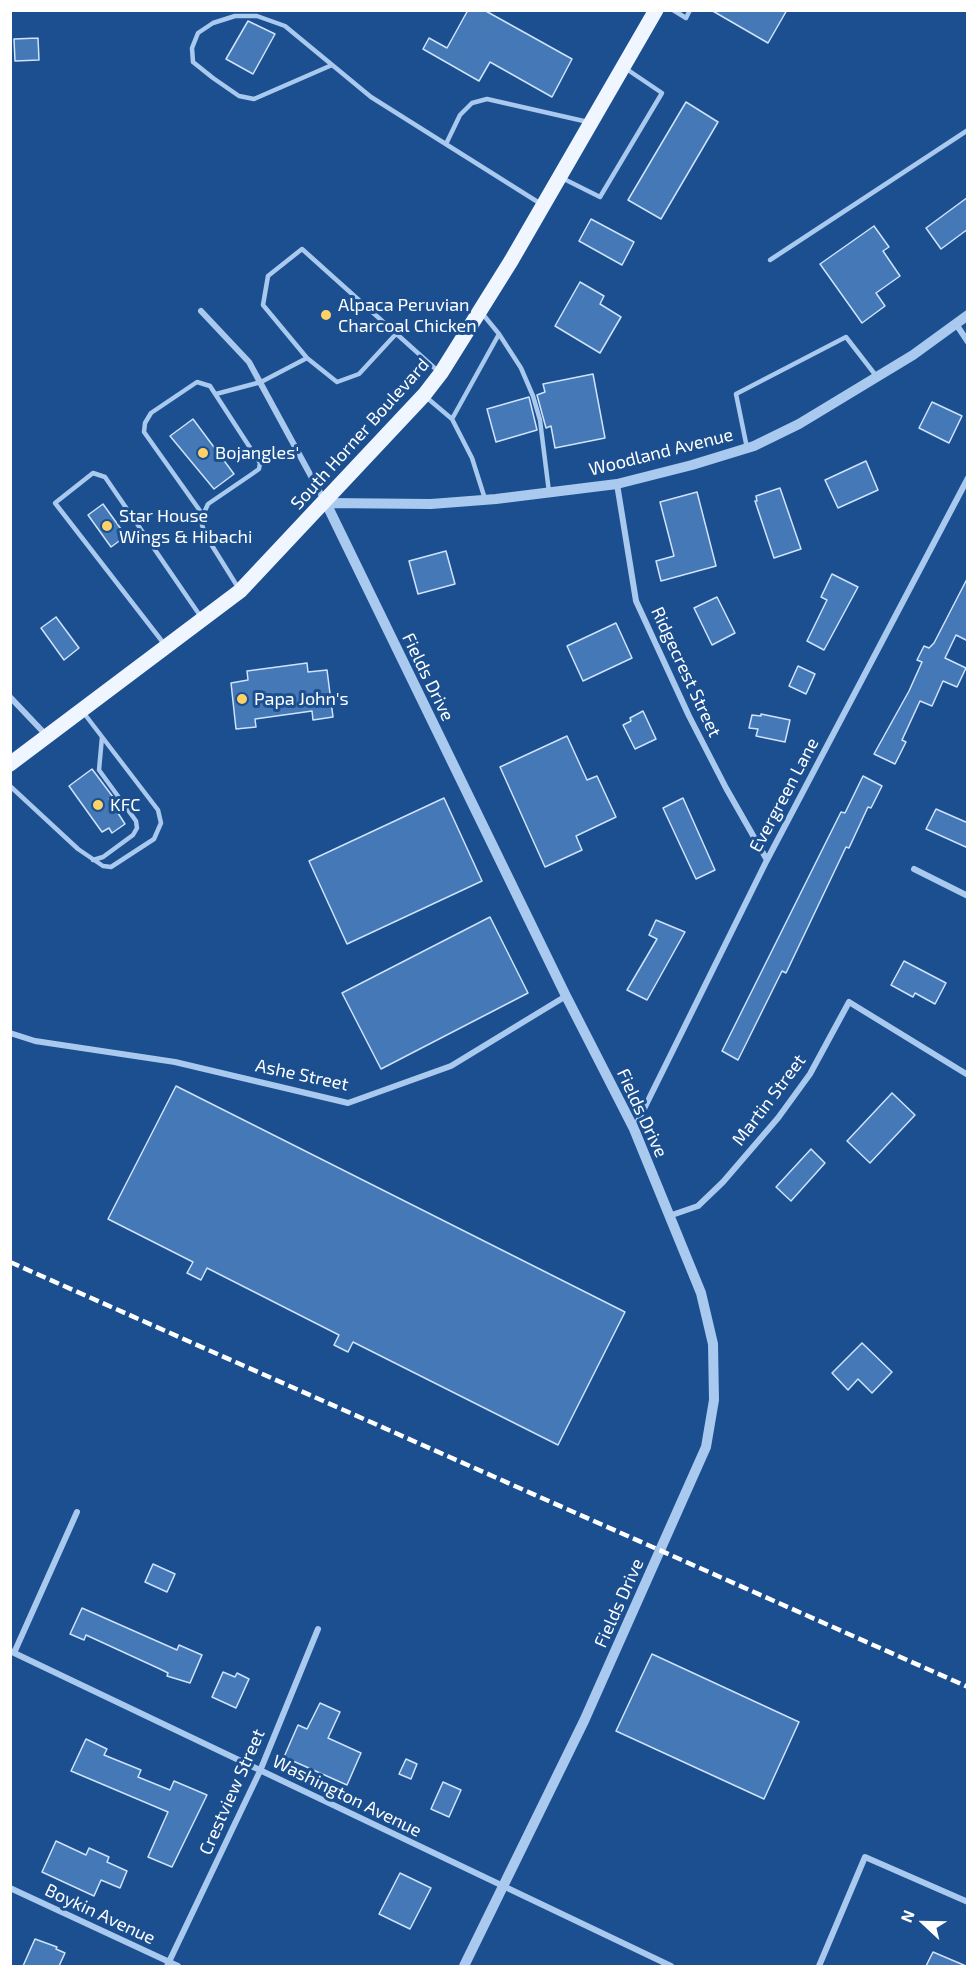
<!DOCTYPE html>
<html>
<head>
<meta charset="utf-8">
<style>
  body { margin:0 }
  #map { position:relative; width:978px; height:1977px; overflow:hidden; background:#1b4f8f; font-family:"Exo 2",sans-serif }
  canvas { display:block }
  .frame { position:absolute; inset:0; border:12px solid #fff; pointer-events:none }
  .north { position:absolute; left:894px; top:1893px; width:60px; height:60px; -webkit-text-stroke:4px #1b4f8f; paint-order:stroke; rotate:292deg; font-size:16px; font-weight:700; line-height:24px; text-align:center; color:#fff }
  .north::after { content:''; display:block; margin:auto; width:21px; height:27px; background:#fff; clip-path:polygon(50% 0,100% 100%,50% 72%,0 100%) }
</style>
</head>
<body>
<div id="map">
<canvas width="978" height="1977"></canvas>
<div class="frame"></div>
<div class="north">N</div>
</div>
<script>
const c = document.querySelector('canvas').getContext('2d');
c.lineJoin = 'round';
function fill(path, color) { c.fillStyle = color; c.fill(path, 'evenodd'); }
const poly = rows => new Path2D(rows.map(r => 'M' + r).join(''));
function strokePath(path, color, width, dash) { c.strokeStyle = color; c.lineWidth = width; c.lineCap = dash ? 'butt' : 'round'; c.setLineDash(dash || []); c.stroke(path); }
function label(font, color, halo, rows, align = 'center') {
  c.font = font + ' "Exo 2",sans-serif'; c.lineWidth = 6; c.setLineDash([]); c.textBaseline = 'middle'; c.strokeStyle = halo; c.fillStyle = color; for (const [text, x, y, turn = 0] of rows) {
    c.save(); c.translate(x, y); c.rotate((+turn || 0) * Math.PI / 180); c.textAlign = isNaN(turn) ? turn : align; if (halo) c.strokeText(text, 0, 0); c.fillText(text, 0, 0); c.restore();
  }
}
const building = poly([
  [468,10,484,10,572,59,552,97,490,62,479,81,423,49,429,38,447,48,468,10],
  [711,10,787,10,768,43,711,10],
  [248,21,275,34,253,74,226,59,248,21],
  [38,38,39,60,15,61,14,39,38,38],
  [686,102,718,122,661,219,628,200,686,102],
  [968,197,968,229,941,249,926,228,968,197],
  [591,219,634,242,622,265,579,241,591,219],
  [874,226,889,247,883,251,900,276,876,293,885,306,862,323,820,264,874,226],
  [580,282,604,296,600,304,621,317,600,353,555,326,580,282],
  [593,374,605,438,555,448,551,426,546,428,537,395,545,392,543,384,593,374],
  [529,397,537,430,496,442,487,409,529,397],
  [932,402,962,416,949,443,919,428,932,402],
  [193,419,234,474,214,489,170,436,193,419],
  [866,461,878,490,838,508,825,480,866,461],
  [780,488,801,549,774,558,755,501,757,501,756,496,780,488],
  [697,492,716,566,661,581,656,561,674,556,660,502,697,492],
  [103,504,126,536,111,547,88,515,103,504],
  [446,551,455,584,418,594,409,561,446,551],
  [832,574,858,587,824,650,807,641,827,600,821,597,832,574],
  [968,577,968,641,956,635,945,658,966,668,957,687,943,681,932,706,920,701,902,740,906,742,895,764,874,754,909,691,922,662,917,660,924,646,929,648,934,643,968,577],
  [717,597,735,633,712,645,694,608,717,597],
  [56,617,79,648,64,660,41,628,56,617],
  [616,623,632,658,583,681,567,646,616,623],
  [307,663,308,672,327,670,333,717,313,720,312,711,255,719,256,727,236,729,231,683,248,680,247,671,307,663],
  [798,666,815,674,806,694,789,686,798,666],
  [643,711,656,739,635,749,623,725,631,721,630,718,643,711],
  [761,714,790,720,785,742,756,736,758,729,749,728,752,715,761,716,761,714],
  [567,736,587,780,597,776,616,817,576,836,582,850,545,867,500,767,567,736],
  [92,769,113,797,109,799,125,824,112,833,109,828,102,832,69,786,92,769],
  [863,776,882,786,871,808,868,807,849,848,846,847,786,973,782,971,738,1060,722,1051,841,812,845,813,863,776],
  [444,798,482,881,347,944,309,861,444,798],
  [683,798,715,870,696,879,663,808,683,798],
  [936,809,968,823,968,848,926,829,936,809],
  [490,917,528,993,381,1069,342,993,490,917],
  [656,920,685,932,647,1000,627,990,657,939,649,935,656,920],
  [904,961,946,983,935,1004,915,993,913,997,891,985,904,961],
  [176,1086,625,1312,558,1445,353,1342,348,1352,334,1345,339,1335,207,1268,201,1280,187,1273,193,1262,108,1219,176,1086],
  [892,1093,915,1115,870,1163,847,1141,892,1093],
  [811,1149,825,1163,791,1201,776,1187,811,1149],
  [862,1343,892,1372,872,1393,858,1379,848,1390,832,1373,862,1343],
  [153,1564,175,1574,167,1592,145,1582,153,1564],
  [82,1608,177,1650,179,1645,202,1655,190,1683,167,1676,168,1673,160,1669,86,1635,84,1640,70,1634,82,1608],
  [652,1654,799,1722,764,1799,616,1731,652,1654],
  [223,1672,235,1677,237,1673,249,1679,236,1708,212,1697,223,1672],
  [320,1703,340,1712,328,1738,361,1753,347,1785,284,1757,298,1725,307,1729,320,1703],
  [86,1739,107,1749,104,1755,141,1770,138,1777,170,1790,174,1781,207,1795,172,1867,148,1857,168,1812,71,1771,86,1739],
  [406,1759,417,1764,411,1779,399,1774,406,1759],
  [443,1782,461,1790,449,1817,431,1809,443,1782],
  [56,1841,86,1855,89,1848,109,1857,107,1862,127,1871,120,1888,101,1880,94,1896,42,1872,56,1841],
  [400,1873,431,1888,410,1929,379,1914,400,1873],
  [35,1939,57,1947,56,1949,65,1953,59,1966,23,1966,35,1939],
  [933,1952,966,1966,926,1966,933,1952]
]);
const service = poly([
  [673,10,686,18,690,10],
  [332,65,254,99,239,96,213,78,193,62,192,48,198,33,213,23,235,16,257,16,285,26,371,97,541,204],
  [446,144,460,115,472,103,487,99,588,122],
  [562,178,600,197,662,93,625,68],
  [770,260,968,130],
  [499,334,521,368,533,396,540,420,549,492],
  [395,335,359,374,337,382,307,358,263,305,268,276,302,249,439,372],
  [216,394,261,382,307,358],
  [426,397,452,419,472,458,485,499],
  [452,419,499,334,481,312],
  [747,448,736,394,846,337,877,377],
  [203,515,144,432,145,423,151,413,197,382,210,386,260,463,259,469,252,474,208,504,203,515,202,525,206,536,239,589],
  [165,645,55,503,93,473,105,477,201,617],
  [10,786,78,849,103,866,111,867,154,839,161,823,158,810,83,712],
  [93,860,103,857,133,835,137,828,136,821,99,770,102,737]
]);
const minor = poly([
  [201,311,249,362,324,500],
  [956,324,968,342],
  [617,484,636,601,689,716,726,788,767,860],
  [10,697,47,736],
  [914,869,968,896],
  [10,1033,35,1041,175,1062,348,1103,451,1066,566,996],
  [634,1129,767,860,968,478],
  [669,1216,698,1206,723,1182,778,1118,810,1074,849,1002,968,1075],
  [10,1651,671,1966],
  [14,1653,77,1512],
  [10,1888,178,1966],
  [167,1966,260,1771,318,1629],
  [819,1966,865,1857,968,1902]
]);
const tertiary = poly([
  [464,1966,584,1721,706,1447,714,1400,713,1344,701,1293,634,1129,566,996,326,503,431,504,496,499,617,484,692,465,754,446,799,424,913,355,968,315]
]);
const primary = poly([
  [10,764,240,591,424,395,441,373,511,261,656,10]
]);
const rail = poly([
  [10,1262,968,1687]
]);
const markers = [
  [326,315,6,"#ffd166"],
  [203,453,6,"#ffd166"],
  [107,526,6,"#ffd166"],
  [242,699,6,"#ffd166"],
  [98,805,6,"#ffd166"]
];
const poiNames = [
  ["Alpaca Peruvian",338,305],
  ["Charcoal Chicken",338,326],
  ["Bojangles'",215,453],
  ["Star House",119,516],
  ["Wings & Hibachi",119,537],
  ["Papa John's",254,699],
  ["KFC",110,805]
];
const streetNames = [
  ["South Horner Boulevard",360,434,-48],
  ["Woodland Avenue",661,452,-14],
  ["Ridgecrest Street",686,672,65],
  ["Fields Drive",428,677,64],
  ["Evergreen Lane",784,795,-62],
  ["Ashe Street",302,1075,12],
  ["Martin Street",769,1100,-53],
  ["Fields Drive",642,1113,65],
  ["Fields Drive",619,1603,-66],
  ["Crestview Street",232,1792,-66],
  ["Washington Avenue",347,1796,26],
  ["Boykin Avenue",100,1914,25]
];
fill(building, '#4478b7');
strokePath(building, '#cfe3fa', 1.5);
strokePath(service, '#a9c9ee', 4.5);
strokePath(minor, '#a9c9ee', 6);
strokePath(tertiary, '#a9c9ee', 10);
strokePath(primary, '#f0f6ff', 15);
strokePath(rail, '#fff', 4.5, [10, 4.5]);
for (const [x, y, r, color] of markers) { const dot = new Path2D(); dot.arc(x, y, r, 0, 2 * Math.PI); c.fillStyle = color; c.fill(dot); strokePath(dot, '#1b4f8f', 2); }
label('18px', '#fff', '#1b4f8f', poiNames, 'left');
label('18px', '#fff', '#1b4f8f', streetNames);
</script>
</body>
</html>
